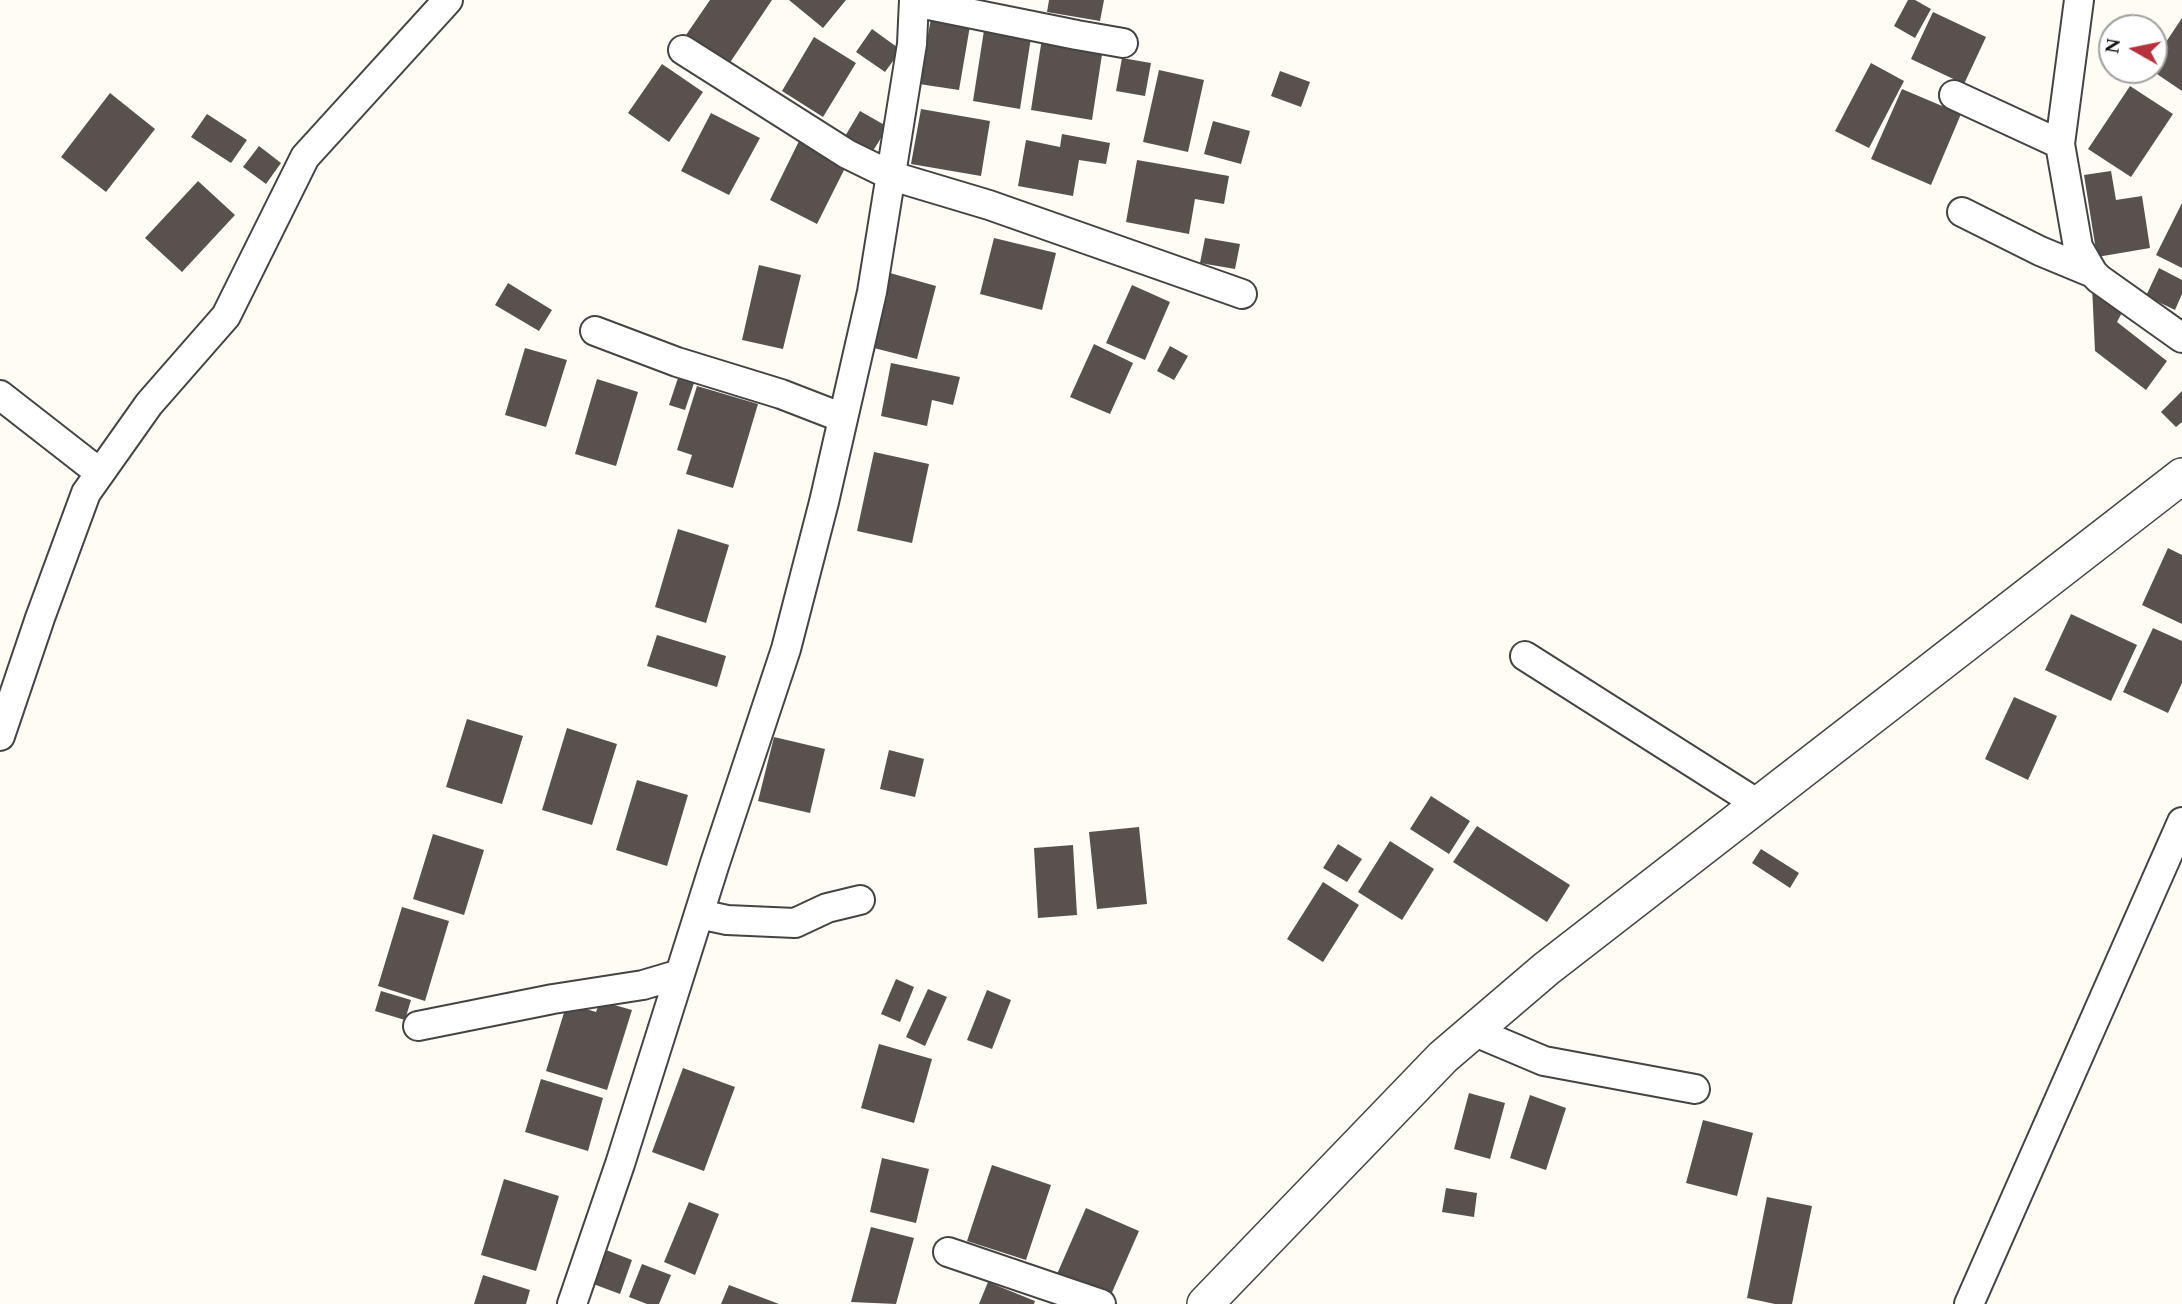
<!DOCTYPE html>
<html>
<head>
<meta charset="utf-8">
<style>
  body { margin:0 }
  #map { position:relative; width:2182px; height:1304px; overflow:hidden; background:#fefcf5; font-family:Spectral,serif }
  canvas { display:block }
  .north { position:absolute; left:2098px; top:14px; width:70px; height:70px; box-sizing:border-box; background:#fff; border:2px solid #a0a0a0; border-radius:50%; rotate:279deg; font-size:19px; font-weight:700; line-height:28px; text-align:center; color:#111 }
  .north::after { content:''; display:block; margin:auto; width:24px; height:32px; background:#b8313f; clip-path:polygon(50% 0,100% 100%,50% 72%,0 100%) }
</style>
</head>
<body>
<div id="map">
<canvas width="2182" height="1304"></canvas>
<div class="north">N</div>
</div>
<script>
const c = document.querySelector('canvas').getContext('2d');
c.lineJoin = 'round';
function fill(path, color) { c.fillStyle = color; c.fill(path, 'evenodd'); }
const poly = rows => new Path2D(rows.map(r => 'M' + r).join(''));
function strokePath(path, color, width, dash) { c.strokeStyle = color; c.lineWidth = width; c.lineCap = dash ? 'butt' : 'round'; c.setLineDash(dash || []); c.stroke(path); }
const building = poly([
  [710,0,772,0,729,64,686,35],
  [789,0,846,0,823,28],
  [1049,0,1104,0,1100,21,1047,12],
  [1908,0,1915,0,1931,9,1915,38,1894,26],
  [1933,12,1986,37,1964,84,1911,59],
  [932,13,971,20,959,90,919,84],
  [2182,18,2182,91,2151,70,2154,70,2154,60],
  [985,24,1032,31,1020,109,973,101],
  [872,29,901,50,885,72,856,52],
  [814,37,856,63,823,117,782,91],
  [1042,38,1103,48,1092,120,1031,110],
  [1122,58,1151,63,1145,96,1116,91],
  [1871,63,1904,81,1869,148,1835,131],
  [662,64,703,92,669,142,628,113],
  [1159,70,1204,80,1188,152,1143,142],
  [1280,71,1310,82,1301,107,1271,96],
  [2130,86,2173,114,2131,177,2088,149],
  [1902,89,1961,114,1931,185,1871,159],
  [110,93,155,129,106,192,61,157],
  [921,109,990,121,981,176,911,164],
  [860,111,888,127,871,154,844,138],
  [711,113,760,138,729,195,681,171],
  [207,114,247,140,231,163,191,137],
  [1213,121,1250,131,1241,164,1204,154],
  [1062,134,1110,143,1106,164,1079,160,1073,196,1018,186,1026,140,1060,147],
  [801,137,849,160,817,224,770,200],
  [259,146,281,163,266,184,243,167],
  [1137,160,1229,176,1224,204,1195,199,1189,234,1126,222],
  [2111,171,2116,200,2142,196,2150,248,2097,257,2084,175],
  [198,181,235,215,182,272,145,238],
  [2182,203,2182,268,2156,255],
  [994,238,1056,253,1042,310,980,294],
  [1205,238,1240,244,1235,269,1200,263],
  [759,265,801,275,783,349,742,340],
  [2159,268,2182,280,2182,294,2175,310,2146,296],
  [890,273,936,286,917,359,870,347],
  [508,283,552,310,539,331,495,305],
  [1132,285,1170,302,1145,360,1106,343],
  [2092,286,2126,305,2117,322,2167,361,2146,390,2095,351],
  [1094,344,1133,363,1110,414,1070,397],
  [1170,346,1188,356,1174,380,1157,371],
  [525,348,567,360,546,427,505,415],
  [891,363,960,377,953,405,932,400,927,426,881,416],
  [678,378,694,383,685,410,669,405],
  [597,379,638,392,616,466,575,454],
  [697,386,758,404,733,488,686,474,692,455,677,450],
  [2182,391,2182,422,2176,427,2161,412],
  [874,452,929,464,912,543,857,531],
  [678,529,729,545,706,623,655,607],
  [2168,548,2182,555,2182,624,2142,605],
  [2071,614,2137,645,2111,701,2045,670],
  [2153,628,2182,641,2182,683,2168,713,2123,692],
  [657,635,726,656,717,687,647,666],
  [2014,697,2057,716,2028,780,1985,759],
  [467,719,523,736,502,804,446,787],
  [567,728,617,744,592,825,542,810],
  [774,737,825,749,810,813,758,801],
  [889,750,924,759,915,797,880,789],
  [637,780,688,795,667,866,616,850],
  [1431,796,1470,821,1449,854,1410,829],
  [1477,826,1570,885,1547,922,1453,862],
  [1139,827,1147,904,1097,909,1089,832],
  [433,834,484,850,464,915,413,899],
  [1390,841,1434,869,1402,920,1358,892],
  [1338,844,1362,859,1347,882,1323,868],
  [1073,845,1077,915,1038,918,1034,848],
  [1761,849,1799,873,1790,888,1752,863],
  [1323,882,1359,905,1323,962,1287,939],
  [402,907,449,921,425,1001,378,986],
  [896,979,914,987,900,1022,881,1014],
  [928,989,947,997,925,1046,906,1037],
  [987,990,1011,1000,992,1049,967,1040],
  [381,991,411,1000,405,1020,375,1011],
  [600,1001,632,1010,607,1090,546,1071,567,1003,596,1012],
  [879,1044,932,1059,914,1123,861,1108],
  [683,1068,735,1087,704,1171,652,1152],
  [541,1079,603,1098,588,1151,525,1132],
  [1469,1093,1505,1103,1490,1159,1454,1149],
  [1530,1095,1566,1108,1546,1170,1510,1158],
  [1703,1120,1753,1133,1737,1196,1686,1183],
  [882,1158,929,1169,916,1223,870,1212],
  [992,1165,1051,1185,1026,1260,967,1241],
  [504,1179,559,1196,536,1271,481,1255],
  [1446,1188,1477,1193,1474,1217,1442,1212],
  [1767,1197,1812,1206,1792,1304,1775,1304,1747,1298],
  [689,1202,719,1214,695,1275,664,1262],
  [1086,1208,1139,1231,1110,1297,1057,1274],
  [871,1227,914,1238,896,1304,851,1302],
  [601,1248,632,1260,620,1294,588,1282],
  [642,1264,671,1275,659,1304,647,1304,629,1297],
  [483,1275,530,1290,526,1304,474,1304],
  [988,1282,1035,1301,1034,1304,979,1304],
  [729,1285,779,1304,721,1304]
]);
const minor = poly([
  [2079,0,2060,144,2078,247,2093,273,2099,279,2182,338],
  [914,2,1077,35,1123,43],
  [683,50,847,154,892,176,989,205,1242,294],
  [1954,95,2060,144],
  [1962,212,2040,251,2093,273],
  [595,331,677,362,781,394,843,418],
  [0,395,100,473],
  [1525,656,1758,804],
  [0,736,40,618,86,493,149,404,226,316,305,157,448,0],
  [699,914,727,920,795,923,827,908,860,900],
  [418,1026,553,999,643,985,680,974],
  [1473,1031,1544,1061,1695,1089],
  [948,1252,1101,1304],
  [572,1304,620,1164,715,863,786,649,824,502,872,292,912,44,914,0],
  [1969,1304,2182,822]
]);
const tertiary = poly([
  [1205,1304,1443,1057,1546,969,2182,476]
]);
fill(building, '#59514e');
strokePath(minor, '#444', 32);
strokePath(tertiary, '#444', 38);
strokePath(minor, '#fff', 28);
strokePath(tertiary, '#fff', 35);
</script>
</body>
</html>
